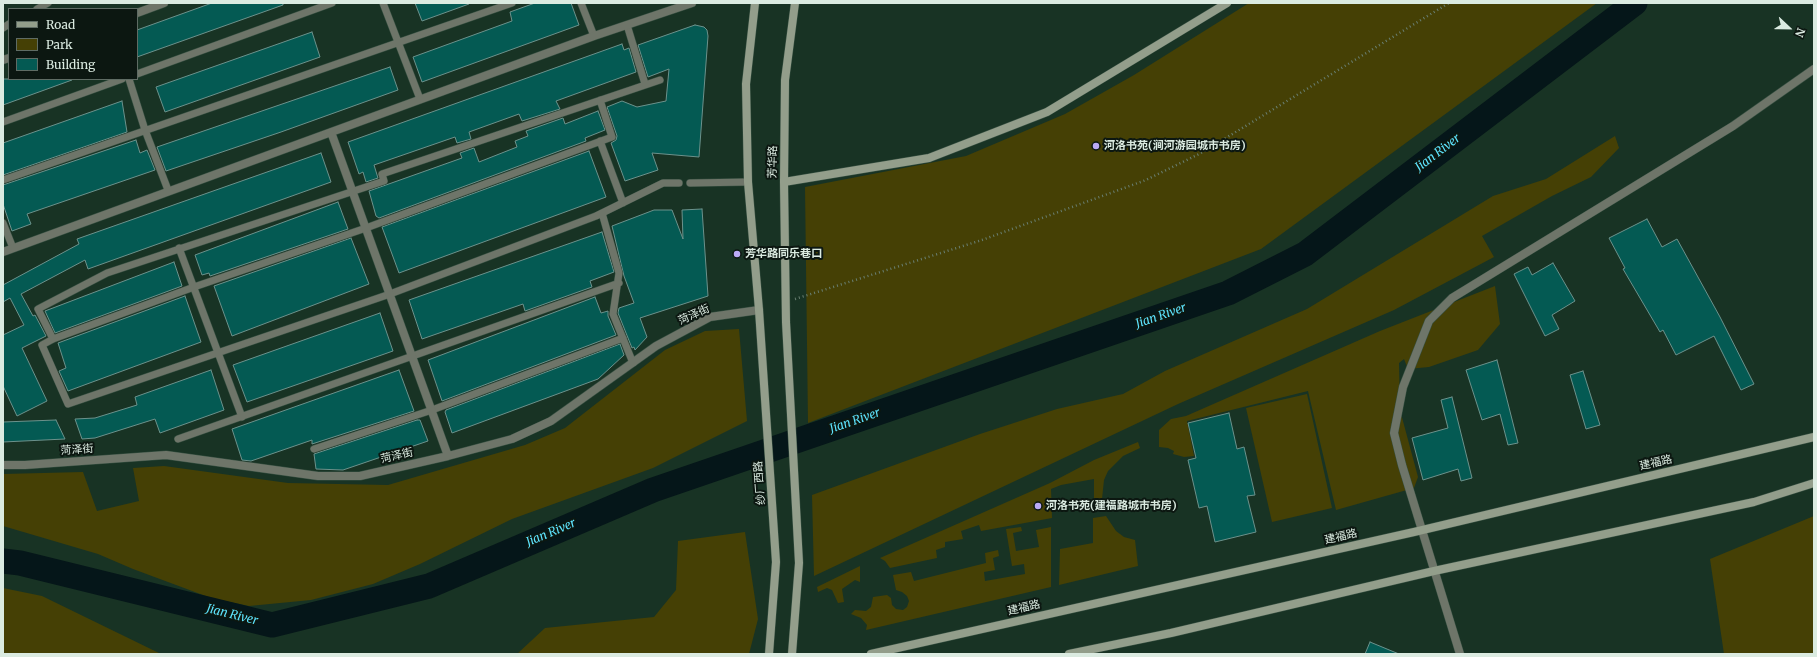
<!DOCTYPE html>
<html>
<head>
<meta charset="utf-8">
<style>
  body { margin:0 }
  #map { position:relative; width:1817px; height:657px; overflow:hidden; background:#183324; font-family:Merriweather,serif }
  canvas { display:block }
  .frame { position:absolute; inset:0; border:4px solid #dbebe1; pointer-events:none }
  .legend { position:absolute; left:8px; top:8px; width:130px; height:72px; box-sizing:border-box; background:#0c1711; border:1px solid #5f6c64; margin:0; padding:5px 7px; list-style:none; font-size:12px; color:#dbebe1 }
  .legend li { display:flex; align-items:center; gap:8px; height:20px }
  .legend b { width:20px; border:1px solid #5f6c64 }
  .north { position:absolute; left:1769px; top:8px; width:40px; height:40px; -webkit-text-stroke:3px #0c1711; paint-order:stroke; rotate:112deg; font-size:11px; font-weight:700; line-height:16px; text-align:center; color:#dbebe1 }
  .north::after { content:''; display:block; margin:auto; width:14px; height:18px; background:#dbebe1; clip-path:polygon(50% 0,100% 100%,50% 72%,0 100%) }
</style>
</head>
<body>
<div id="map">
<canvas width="1817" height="657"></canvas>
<div class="frame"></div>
<ul class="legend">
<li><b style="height:5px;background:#939e8b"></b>Road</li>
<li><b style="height:11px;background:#454005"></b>Park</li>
<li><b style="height:11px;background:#045a53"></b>Building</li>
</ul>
<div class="north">N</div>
</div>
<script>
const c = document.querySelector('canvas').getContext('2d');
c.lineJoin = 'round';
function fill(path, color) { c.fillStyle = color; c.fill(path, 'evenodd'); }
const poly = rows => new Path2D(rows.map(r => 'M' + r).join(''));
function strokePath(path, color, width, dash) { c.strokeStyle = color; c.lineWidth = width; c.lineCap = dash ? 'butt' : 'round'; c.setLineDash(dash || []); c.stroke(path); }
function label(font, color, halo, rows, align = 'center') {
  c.font = font + ' Merriweather,"Noto Sans SC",serif'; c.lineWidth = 4; c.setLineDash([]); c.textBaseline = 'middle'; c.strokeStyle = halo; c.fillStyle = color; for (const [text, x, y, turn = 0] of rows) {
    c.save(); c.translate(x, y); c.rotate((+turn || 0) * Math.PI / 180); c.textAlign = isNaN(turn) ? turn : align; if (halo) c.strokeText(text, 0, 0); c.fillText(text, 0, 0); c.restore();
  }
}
const green = poly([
  [1249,3,1597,3,1261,249,808,423,805,187,966,156,1065,114,1134,75],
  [1615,136,1619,148,1591,177,1552,196,1482,236,1494,257,1394,310,1178,404,814,576,812,495,980,434,1057,409,1123,394,1165,371,1307,309,1493,196,1546,179],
  [1495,286,1500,324,1478,350,1429,367,1408,369,1404,359,1399,363,1400,410,1418,477,1414,488,1336,510,1308,391,1187,421,1194,456,1184,457,1173,454,1174,451,1168,448,1159,447,1159,430,1171,419,1186,416,1380,331],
  [739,329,747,421,653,468,512,519,420,564,373,584,311,600,249,606,211,598,133,569,98,554,3,526,3,474,83,472,97,511,139,501,133,468,164,466,288,483,388,485,525,445,565,428,665,350,705,331],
  [1307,394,1332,508,1272,522,1246,408],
  [1138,442,1140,448,1123,456,1108,471,1104,480,1102,499,1094,499,1094,479,1061,485,1051,489,1052,518,981,531,979,525,961,531,963,539,945,542,945,547,936,550,937,558,890,568,885,561,880,558,1050,483,1094,460],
  [1106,516,1116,531,1124,537,1135,540,1138,566,1059,585,1060,549,1093,543,1093,518],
  [1814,516,1814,654,1724,654,1710,559],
  [1021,527,1022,531,1013,533,1016,551,1039,547,1036,530,1051,527,1051,587,866,630,867,625,861,618,851,614,855,610,866,611,871,607,873,597,887,595,891,598,892,605,896,609,903,610,907,607,909,601,907,596,902,592,896,590,893,575,911,572,914,581,986,563,985,553,998,550,999,556,993,558,995,570,984,572,985,581,1025,574,1024,564,1012,566,1006,529],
  [745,532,758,619,749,654,517,654,545,628,654,617,676,590,678,541],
  [860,566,860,582,855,580,842,589,844,602,838,603,832,590,827,588,818,592,817,587],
  [3,588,42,596,161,654,3,654]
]);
const river = poly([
  [3,561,20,563,272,625,429,586,653,490,1228,293,1305,254,1635,3]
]);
const building = poly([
  [212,3,283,3,283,5,137,57,137,30,212,3],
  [415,3,468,3,469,4,422,21,415,3],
  [535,3,571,3,579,25,422,82,413,57,512,21,510,12,535,3],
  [695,25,704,27,707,30,708,36,699,157,652,153,658,170,625,181,611,143,616,140,617,136,607,107,622,101,637,107,666,101,669,69,648,77,638,45,695,25],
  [312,32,320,57,165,112,156,87,312,32],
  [622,44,624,50,629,48,636,72,556,101,560,109,522,121,519,114,469,132,471,139,457,143,455,137,374,165,378,178,366,182,363,172,359,174,348,142,622,44],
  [390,67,398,90,281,132,166,171,157,147,390,67],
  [3,79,72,79,72,80,3,105,3,79],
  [122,101,127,132,3,175,3,143,122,101],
  [598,111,605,130,585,138,586,141,379,218,376,216,369,191,462,158,460,153,474,148,479,162,517,147,515,141,528,136,526,131,563,118,565,124,598,111],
  [136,140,140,153,147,150,155,170,27,214,31,224,12,231,3,204,3,185,136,140],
  [589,151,606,197,399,273,382,227,589,151],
  [321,153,331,182,88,269,85,260,21,294,33,316,35,315,46,336,22,348,47,401,17,416,3,386,3,335,24,325,10,298,3,302,3,285,79,244,77,239,321,153],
  [338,202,348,229,210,276,209,273,202,275,195,255,338,202],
  [702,209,708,296,640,318,647,337,635,350,634,347,632,348,618,313,619,308,634,303,624,276,612,226,654,210,672,210,683,239,682,210,702,209],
  [1647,219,1662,247,1677,239,1720,317,1754,384,1741,390,1714,336,1676,355,1663,330,1660,332,1623,269,1625,268,1609,238,1647,219],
  [602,232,614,272,590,281,592,287,525,311,523,304,422,339,409,300,602,232],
  [351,238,369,284,232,336,214,286,351,238],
  [174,262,182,286,55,333,45,311,174,262],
  [1553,263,1575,301,1552,315,1559,329,1545,336,1514,274,1528,267,1532,275,1553,263],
  [185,296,201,342,68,391,59,371,66,368,58,343,185,296],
  [595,297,601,313,608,311,608,316,616,335,442,401,428,360,595,297],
  [380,313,393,351,247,402,233,365,380,313],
  [620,344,624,355,598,379,452,433,445,412,446,410,620,344],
  [1497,360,1518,443,1508,445,1500,414,1482,420,1466,370,1497,360],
  [211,370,224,410,160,433,155,419,95,438,82,439,75,419,95,418,137,405,135,397,211,370],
  [399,370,414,411,312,444,312,440,251,461,242,460,232,429,399,370],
  [1583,371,1600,425,1586,429,1570,375,1583,371],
  [1452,397,1472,478,1461,481,1458,469,1423,480,1412,438,1448,428,1441,400,1452,397],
  [1229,413,1237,449,1244,447,1255,495,1247,496,1256,532,1215,542,1207,506,1199,508,1188,460,1196,458,1188,423,1229,413],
  [56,420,65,439,3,442,3,422,56,420],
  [417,420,420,420,428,441,343,470,316,469,314,454,417,420],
  [1370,642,1399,654,1365,654,1370,642]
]);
const path = poly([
  [795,299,982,240,1146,180,1201,153,1449,3]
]);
const lane = poly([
  [383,3,420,99],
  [581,3,594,36],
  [37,9,48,3],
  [627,25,645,84],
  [3,28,9,24],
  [137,74,332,3],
  [129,79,145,130,168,190],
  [600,100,612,137,366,228,194,287,53,339,42,345,68,404,390,294,596,216,663,183,679,183],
  [3,122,122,79],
  [600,141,623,203],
  [3,180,512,3],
  [690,183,748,182],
  [602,213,619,273,613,314,633,363],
  [3,223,13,248],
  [179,248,242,417],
  [53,339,38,309,107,273,384,181,382,174,660,80],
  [178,439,619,283],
  [314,449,432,410,623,338]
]);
const street = poly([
  [137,13,164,3],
  [3,60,9,58],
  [331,132,448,456],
  [3,252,594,36,692,3],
  [3,465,25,465,166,455,318,476,360,476,448,456,512,439,551,421,656,346,710,317,759,310],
  [1460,654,1402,465,1394,433,1403,387,1429,321,1452,298,1733,126,1814,69]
]);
const secondary = poly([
  [755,3,746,84,748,182,759,310,776,562,769,654],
  [784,182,929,158,1047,112,1227,3],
  [792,654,799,563,786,322,784,182,785,80,795,3],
  [871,654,1414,532,1814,437],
  [1069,654,1171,633,1434,571,1754,502,1814,483]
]);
const markers = [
  [1096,146,4,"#bbaaf6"],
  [737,254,4,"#bbaaf6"],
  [1038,506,4,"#bbaaf6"]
];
const poiNames = [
  ["河洛书苑(涧河游园城市书房)",1104,146],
  ["芳华路同乐巷口",745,254],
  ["河洛书苑(建福路城市书房)",1046,506]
];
const streetNames = [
  ["芳华路",773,162,-89],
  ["菏泽街",694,315,-24],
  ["菏泽街",77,450,-4],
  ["菏泽街",397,456,-13],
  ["建福路",1656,463,-13],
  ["纱厂西路",760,483,-94],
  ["建福路",1341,537,-13],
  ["建福路",1024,608,-13]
];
const waterNames = [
  ["Jian River",1438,153,-37],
  ["Jian River",1161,316,-19],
  ["Jian River",855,421,-19],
  ["Jian River",551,533,-23],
  ["Jian River",232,615,14]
];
fill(green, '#454005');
strokePath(river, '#051619', 25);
fill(building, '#045a53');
strokePath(building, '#6c928c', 1);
strokePath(lane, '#375042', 8);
strokePath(street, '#375042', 9);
strokePath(secondary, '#375042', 9);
strokePath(path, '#697f72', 2.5, [1, 3]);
strokePath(lane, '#6e7569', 7);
strokePath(street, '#6e7569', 8);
strokePath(secondary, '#939e8b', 8);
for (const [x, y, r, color] of markers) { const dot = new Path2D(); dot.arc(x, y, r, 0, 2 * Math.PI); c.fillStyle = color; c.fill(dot); strokePath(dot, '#0c1711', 1.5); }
label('bold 11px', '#dbebe1', '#0c1711', poiNames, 'left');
label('11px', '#dbebe1', '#0c1711', streetNames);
label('italic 12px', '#5ee5ff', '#0c1711', waterNames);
</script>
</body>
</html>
